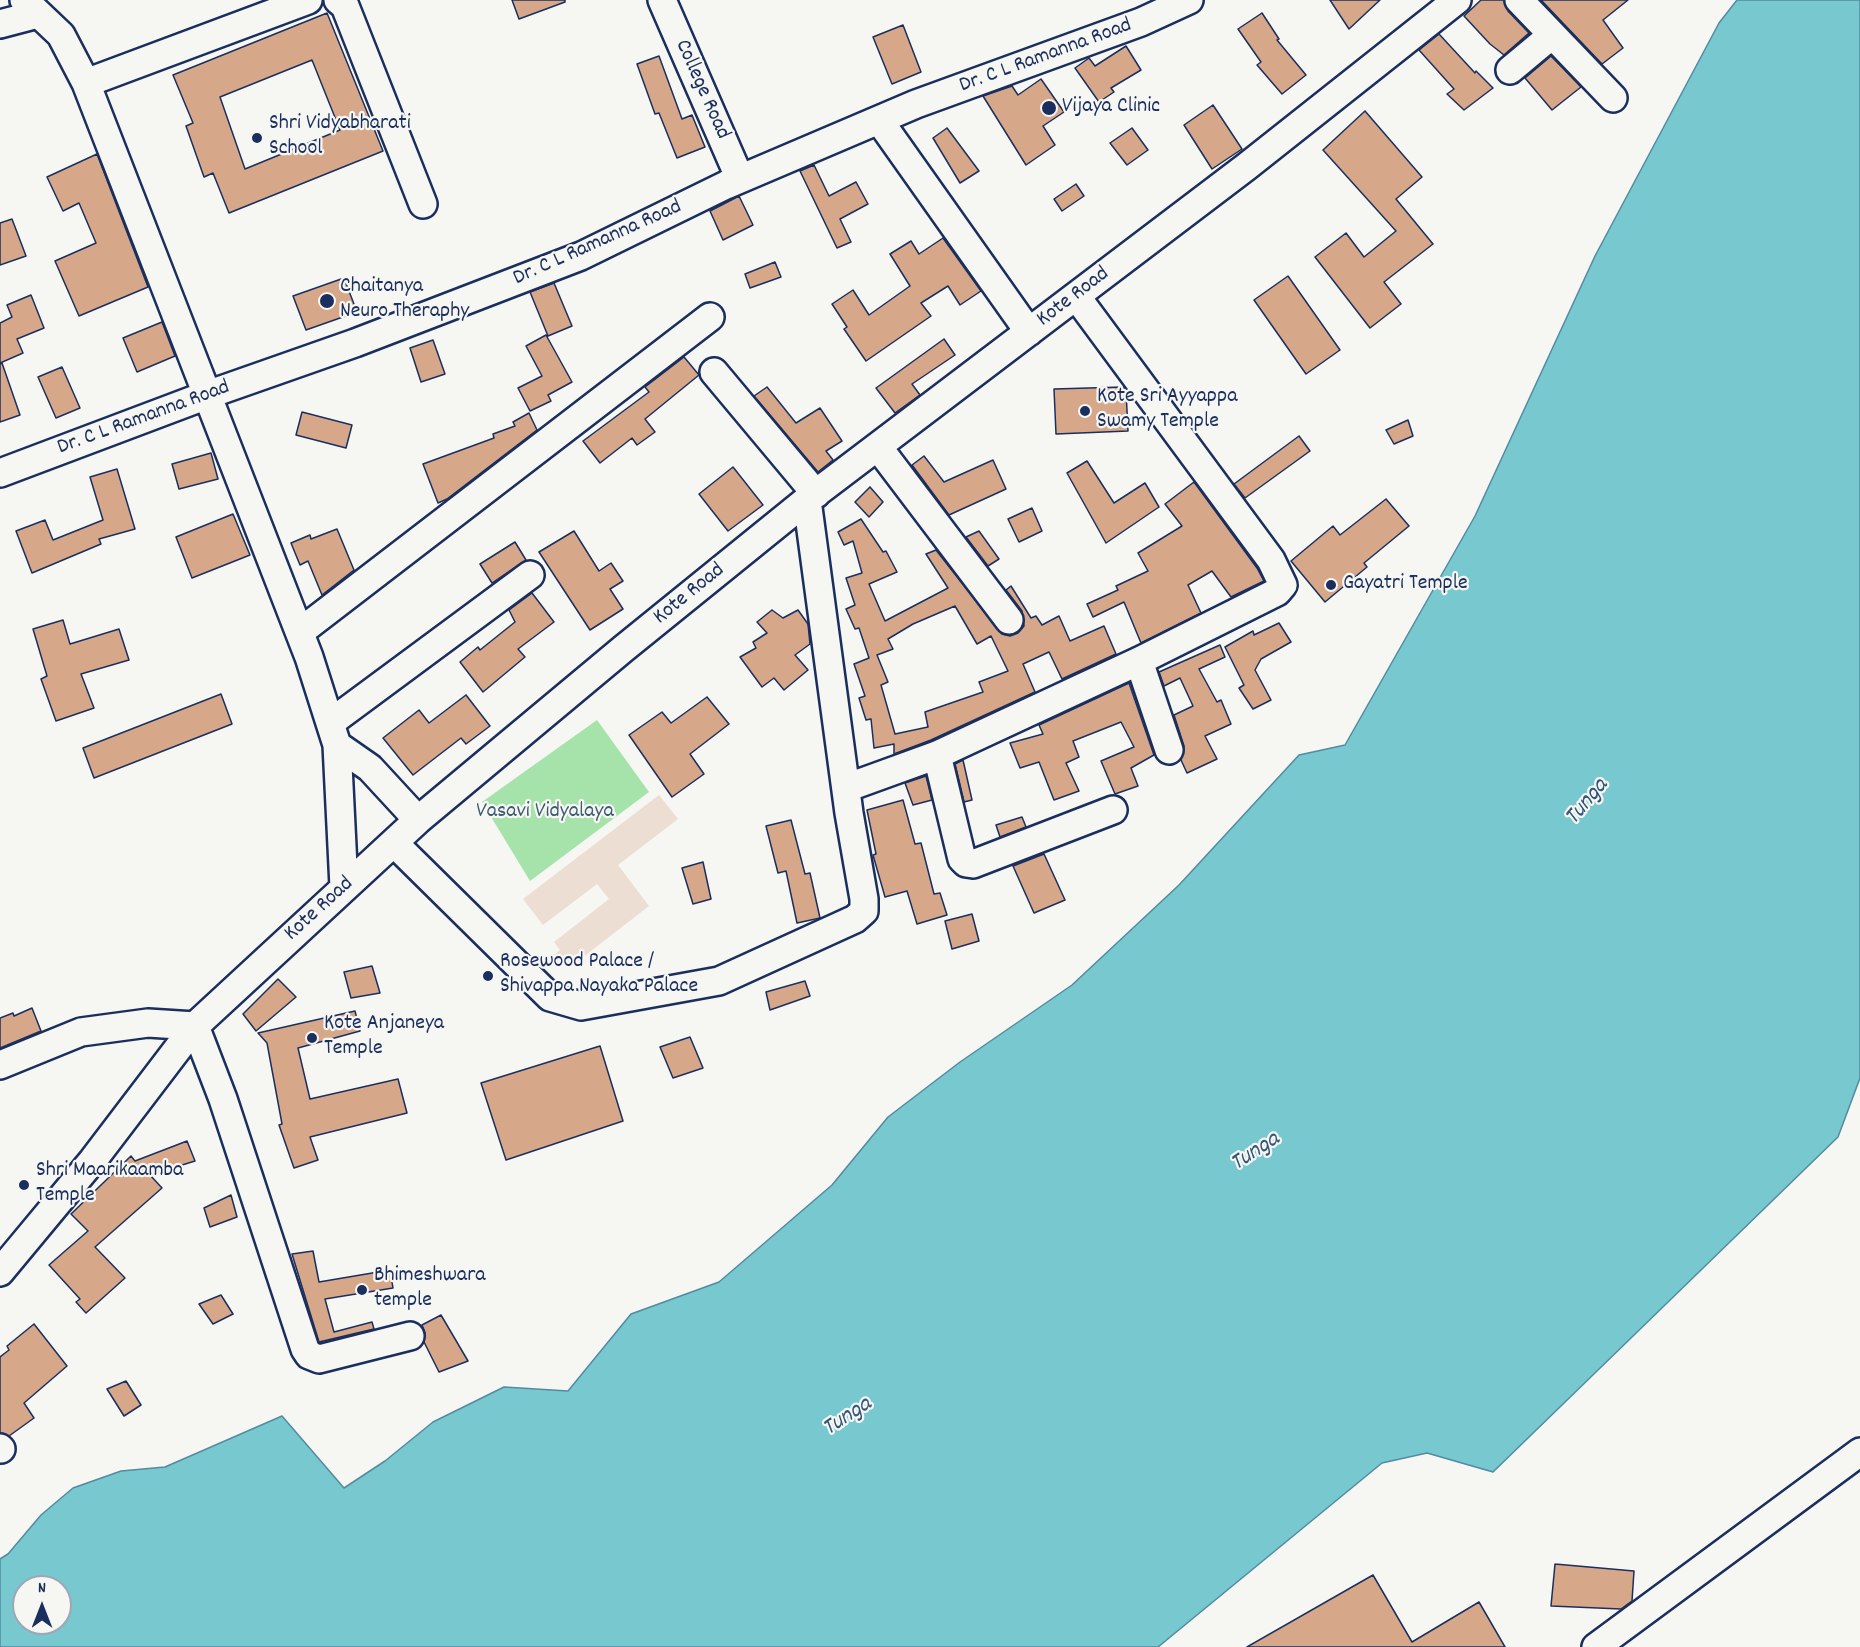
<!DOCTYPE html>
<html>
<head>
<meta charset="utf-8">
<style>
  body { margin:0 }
  #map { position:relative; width:1860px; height:1647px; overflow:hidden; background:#f6f6f2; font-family:Dekko,sans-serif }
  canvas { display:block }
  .north { position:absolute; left:12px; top:1575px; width:60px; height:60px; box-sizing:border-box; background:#f6f6f2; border:2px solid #9ea6b7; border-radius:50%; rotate:0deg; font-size:16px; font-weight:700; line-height:24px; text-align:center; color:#1b2f5e }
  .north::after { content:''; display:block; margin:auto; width:21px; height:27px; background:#1b2f5e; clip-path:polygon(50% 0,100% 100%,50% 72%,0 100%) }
</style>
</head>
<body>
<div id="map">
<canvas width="1860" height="1647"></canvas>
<div class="north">N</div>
</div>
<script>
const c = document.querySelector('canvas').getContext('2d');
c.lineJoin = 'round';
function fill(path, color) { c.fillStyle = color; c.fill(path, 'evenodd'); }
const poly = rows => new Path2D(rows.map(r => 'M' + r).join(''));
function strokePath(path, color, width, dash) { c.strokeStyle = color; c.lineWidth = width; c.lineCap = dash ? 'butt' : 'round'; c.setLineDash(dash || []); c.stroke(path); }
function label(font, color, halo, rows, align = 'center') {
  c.font = font + ' Dekko,sans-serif'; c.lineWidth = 4.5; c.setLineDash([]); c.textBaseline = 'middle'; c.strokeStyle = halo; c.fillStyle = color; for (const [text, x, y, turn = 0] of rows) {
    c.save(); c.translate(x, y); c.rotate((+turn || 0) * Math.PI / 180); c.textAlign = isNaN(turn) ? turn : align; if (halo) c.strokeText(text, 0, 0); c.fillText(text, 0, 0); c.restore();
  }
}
const built = poly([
  [659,795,678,819,618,865,649,906,569,968,561,959,550,968,545,962,560,950,554,942,609,899,597,884,543,925,523,899]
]);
const green = poly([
  [597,720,649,792,530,881,482,802]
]);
const water = poly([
  [1737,0,1860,0,1860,1078,1838,1137,1493,1472,1427,1453,1382,1463,1158,1647,0,1647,0,1559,8,1554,41,1515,73,1488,121,1471,165,1467,282,1416,344,1488,385,1461,433,1422,504,1387,568,1391,631,1314,719,1282,832,1185,888,1117,960,1062,1072,985,1179,885,1299,755,1345,745,1475,516,1595,256,1719,23,1737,0],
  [24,1587,60,1587,60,1623,24,1623,24,1587]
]);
const building = poly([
  [512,0,565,0,565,2,519,19,512,0],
  [1330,0,1380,0,1349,29,1330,0],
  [1481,0,1504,0,1508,11,1529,33,1504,55,1490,44,1464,16,1481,0],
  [1541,0,1628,0,1603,20,1623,48,1602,64,1541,0],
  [327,13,383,151,229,213,213,173,204,177,186,126,193,123,173,75,327,13],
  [312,60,340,130,245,169,220,97,312,60],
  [1262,13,1279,39,1277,40,1306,75,1282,94,1257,65,1261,62,1238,29,1262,13],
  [903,25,921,72,892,84,873,37,903,25],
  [1439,34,1475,73,1476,71,1493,88,1464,110,1447,94,1454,89,1419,50,1439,34],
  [1126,46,1141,70,1111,88,1114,92,1099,102,1075,68,1089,58,1095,66,1126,46],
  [659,56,682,119,692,115,705,147,677,158,659,113,655,114,637,64,659,56],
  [1551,56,1581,87,1552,110,1525,78,1551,56],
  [1041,79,1064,112,1043,126,1055,145,1026,165,983,96,1012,86,1018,95,1041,79],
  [1213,105,1242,149,1212,169,1184,125,1213,105],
  [1365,111,1422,177,1396,199,1433,244,1384,282,1401,304,1370,328,1315,257,1346,233,1364,257,1396,231,1323,150,1365,111],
  [947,128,979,171,960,183,933,138,947,128],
  [1132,128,1148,150,1127,165,1110,143,1132,128],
  [97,154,148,287,79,316,55,261,96,243,79,203,63,211,47,177,97,154],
  [814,165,829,196,856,182,868,204,840,219,851,242,837,248,800,171,814,165],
  [1076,184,1084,196,1062,211,1054,199,1076,184],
  [739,196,753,225,723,240,710,211,739,196],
  [12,219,26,256,0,265,0,223,12,219],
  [943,238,981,291,960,305,948,286,921,303,931,316,866,361,844,329,847,327,832,304,853,290,869,315,910,286,890,254,911,241,919,254,943,238],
  [775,262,781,277,750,288,745,274,775,262],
  [1288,276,1340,350,1306,374,1254,300,1288,276],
  [344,278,357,312,306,330,293,296,344,278],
  [554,283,572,326,548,336,530,292,554,283],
  [31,295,44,328,17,339,23,353,0,363,0,323,12,317,7,305,31,295],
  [162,322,175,356,137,372,123,338,162,322],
  [546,335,572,382,548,395,551,401,530,411,518,388,542,376,526,346,546,335],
  [944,339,955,355,912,384,920,395,895,413,876,388,944,339],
  [433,340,445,374,421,382,410,348,433,340],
  [684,357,699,375,645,419,655,432,637,445,632,438,600,463,583,441,649,392,645,387,684,357],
  [2,363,20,415,0,422,0,364,2,363],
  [62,367,80,408,56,418,38,377,62,367],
  [767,387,796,423,820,408,842,441,826,451,833,460,818,472,754,396,767,387],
  [1123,387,1126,390,1128,431,1056,434,1054,389,1123,387],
  [302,412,352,425,346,448,296,435,302,412],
  [529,413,537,430,447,499,438,503,423,464,494,438,493,434,515,426,513,422,529,413],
  [1408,420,1413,436,1394,444,1386,430,1408,420],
  [1299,436,1310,451,1245,498,1234,484,1299,436],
  [211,453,218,479,179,489,172,464,211,453],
  [924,456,944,482,993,460,1006,489,949,515,912,465,924,456],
  [1087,461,1114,503,1145,483,1159,507,1106,543,1067,473,1087,461],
  [733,467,763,505,728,531,699,494,733,467],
  [117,469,135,529,99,539,101,544,32,573,16,531,45,520,53,540,103,520,90,477,117,469],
  [1194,482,1257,568,1264,581,1231,597,1212,571,1188,585,1201,613,1141,643,1124,602,1093,617,1087,604,1118,590,1116,586,1148,571,1138,553,1182,526,1165,504,1194,482],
  [870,487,883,502,869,517,855,502,870,487],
  [1386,499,1409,526,1364,563,1367,567,1325,602,1291,561,1333,526,1340,535,1386,499],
  [1032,508,1042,531,1019,542,1008,519,1032,508],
  [233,514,250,555,192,578,176,537,233,514],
  [861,519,883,552,886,551,897,572,869,584,885,621,948,588,926,554,936,550,1002,634,1010,636,1018,633,1024,626,1022,611,1006,590,1011,586,1031,618,1036,616,1042,625,1059,616,1070,641,1104,626,1116,654,1062,679,1049,652,1023,664,1035,692,931,740,894,754,894,744,874,748,871,719,866,720,859,698,865,696,854,664,869,658,859,628,855,629,846,609,855,605,846,578,862,573,853,541,844,545,838,532,861,519],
  [955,606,977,644,991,636,1008,671,979,682,983,692,925,712,928,727,895,734,881,685,888,682,877,655,893,649,888,639,913,624,955,606],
  [337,529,354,570,322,595,308,561,300,565,291,543,310,535,311,539,337,529],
  [574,531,599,571,611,563,623,581,610,589,623,609,590,630,539,552,574,531],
  [979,531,999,559,988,566,966,537,979,531],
  [515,542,526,560,492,583,480,564,515,542],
  [532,593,554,622,518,649,525,657,483,692,460,662,478,647,480,650,515,622,509,610,532,593],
  [772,610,783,618,798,610,808,624,810,644,795,655,808,670,784,690,774,678,762,687,740,657,756,648,753,642,767,633,757,622,772,610],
  [63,620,70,644,119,629,129,660,81,674,94,708,56,721,41,679,47,676,33,629,63,620],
  [1279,623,1291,642,1261,659,1255,670,1271,700,1253,709,1239,688,1244,685,1225,647,1253,631,1254,635,1279,623],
  [1220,645,1225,657,1199,669,1217,702,1221,700,1231,724,1205,736,1217,759,1187,773,1181,760,1184,746,1174,715,1193,706,1180,678,1164,686,1159,672,1220,645],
  [1129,683,1154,755,1131,768,1138,786,1115,794,1101,761,1134,747,1121,722,1073,741,1079,757,1066,763,1079,791,1054,800,1039,762,1020,768,1010,743,1043,734,1039,725,1129,683],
  [221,694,232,724,94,778,83,748,221,694],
  [466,695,490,726,466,744,461,738,413,775,383,738,419,710,429,723,466,695],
  [707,697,729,724,690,754,704,774,672,797,629,735,662,712,671,723,707,697],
  [963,760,972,800,964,802,955,764,963,760],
  [926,776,932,800,913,805,905,783,926,776],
  [903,800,915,844,921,843,934,894,940,893,947,915,917,924,907,891,885,897,873,855,876,854,867,810,903,800],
  [1022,817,1026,827,1000,837,996,825,1022,817],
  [791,820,805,874,810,873,820,918,797,923,786,871,778,873,766,826,791,820],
  [1044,854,1065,900,1034,913,1013,866,1044,854],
  [703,862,711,899,693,904,682,868,703,862],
  [972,914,979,941,952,949,945,921,972,914],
  [372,966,380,993,351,998,344,972,372,966],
  [278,979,296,997,256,1031,243,1014,278,979],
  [805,981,810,996,770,1010,766,992,805,981],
  [32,1008,41,1031,0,1048,0,1018,13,1013,14,1016,32,1008],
  [355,1011,360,1031,298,1048,310,1099,398,1079,407,1113,310,1137,318,1160,294,1168,279,1125,282,1124,267,1043,258,1033,355,1011],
  [690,1037,703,1068,673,1078,660,1047,690,1037],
  [600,1046,623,1121,506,1160,481,1083,600,1046],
  [187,1141,195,1161,150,1175,162,1188,95,1247,125,1278,86,1313,76,1302,80,1299,49,1265,88,1231,71,1214,131,1156,135,1161,187,1141],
  [231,1195,237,1217,210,1227,204,1208,231,1195],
  [313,1251,319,1282,390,1270,393,1288,325,1299,334,1332,372,1322,374,1329,319,1342,292,1254,313,1251],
  [221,1295,233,1314,213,1324,199,1304,221,1295],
  [441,1315,468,1361,439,1372,424,1342,425,1333,422,1325,441,1315],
  [34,1324,67,1366,24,1403,34,1418,9,1436,0,1433,0,1357,9,1350,7,1346,34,1324],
  [126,1381,141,1405,124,1416,107,1389,126,1381],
  [1555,1564,1634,1571,1632,1601,1621,1609,1551,1606,1555,1564],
  [1373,1575,1412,1642,1479,1602,1505,1647,1247,1647,1373,1575]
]);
const minor = poly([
  [24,0,61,35,86,83,309,657,337,745,344,887],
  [338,0,345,6,423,204],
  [662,0,740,179],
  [1519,0,1613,98],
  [0,24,38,14],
  [1510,70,1552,35],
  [86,83,308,0],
  [879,120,1029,332],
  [714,372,816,494],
  [878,447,1009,620],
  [0,473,207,395,355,343,581,256,726,185,916,104,1141,22,1189,0],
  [300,632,710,317],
  [1139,661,1169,750],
  [330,723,530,575],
  [337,745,370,768,418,820],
  [937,755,962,859,966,863,973,864,1113,810],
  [846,788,937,755,1139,661,1277,592,1283,585,1271,560,1076,296],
  [395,844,550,997,581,1006,719,981,855,919,864,911,864,899,849,813,807,500],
  [0,1065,81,1032,148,1023,195,1026,223,1099,305,1349,309,1355,319,1359,410,1336],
  [0,1272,93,1160,195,1026,418,820,623,649,807,500,1246,167,1457,0],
  [0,1448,1,1449],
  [1596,1647,1860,1452]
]);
const markers = [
  [1049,108,8,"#1b2f5e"],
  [257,138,6,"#1b2f5e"],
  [327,301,8,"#1b2f5e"],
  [1085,411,6,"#1b2f5e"],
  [1331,585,6,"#1b2f5e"],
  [488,976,6,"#1b2f5e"],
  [312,1038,6,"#1b2f5e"],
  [24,1185,6,"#1b2f5e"],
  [362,1290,6,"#1b2f5e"]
];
const streetNames = [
  ["Dr. C L Ramanna Road",1046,57,-20],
  ["College Road",701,90,66],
  ["Dr. C L Ramanna Road",598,244,-24],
  ["Kote Road",1074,298,-37],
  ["Dr. C L Ramanna Road",144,419,-20],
  ["Kote Road",690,595,-39],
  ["Kote Road",320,910,-42]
];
const poiNames = [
  ["Vijaya Clinic",1062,108],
  ["Shri Vidyabharati",269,125],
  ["School",269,150],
  ["Chaitanya",340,288],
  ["Neuro Theraphy",340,313],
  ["Kote Sri Ayyappa",1097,398],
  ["Swamy Temple",1097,423],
  ["Gayatri Temple",1343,585],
  ["Rosewood Palace /",500,963],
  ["Shivappa Nayaka Palace",500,988],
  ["Kote Anjaneya",324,1025],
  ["Temple",324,1050],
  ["Shri Maarikaamba",36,1172],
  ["Temple",36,1197],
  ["Bhimeshwara",374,1277],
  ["temple",374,1302]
];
const parkNames = [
  ["Vasavi Vidyalaya",545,813]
];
const waterNames = [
  ["Tunga",1588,803,-50],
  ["Tunga",1256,1153,-33],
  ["Tunga",848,1418,-33]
];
fill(built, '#ecded2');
fill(green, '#a6e3aa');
fill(water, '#77c8cf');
strokePath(water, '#528ba2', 1.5);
fill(building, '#d6a788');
strokePath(building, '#1b2f5e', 1.5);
strokePath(minor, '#1b2f5e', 32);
strokePath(minor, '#f6f6f2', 27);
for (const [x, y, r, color] of markers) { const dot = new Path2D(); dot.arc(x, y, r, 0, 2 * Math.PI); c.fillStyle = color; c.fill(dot); strokePath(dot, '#f6f6f2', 2); }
label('22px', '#1b2f5e', '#f6f6f2', streetNames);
label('22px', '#1b2f5e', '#f6f6f2', poiNames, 'left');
label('22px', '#3e5c71', '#f6f6f2', parkNames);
label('italic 24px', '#32557a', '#f6f6f2', waterNames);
</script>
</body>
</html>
